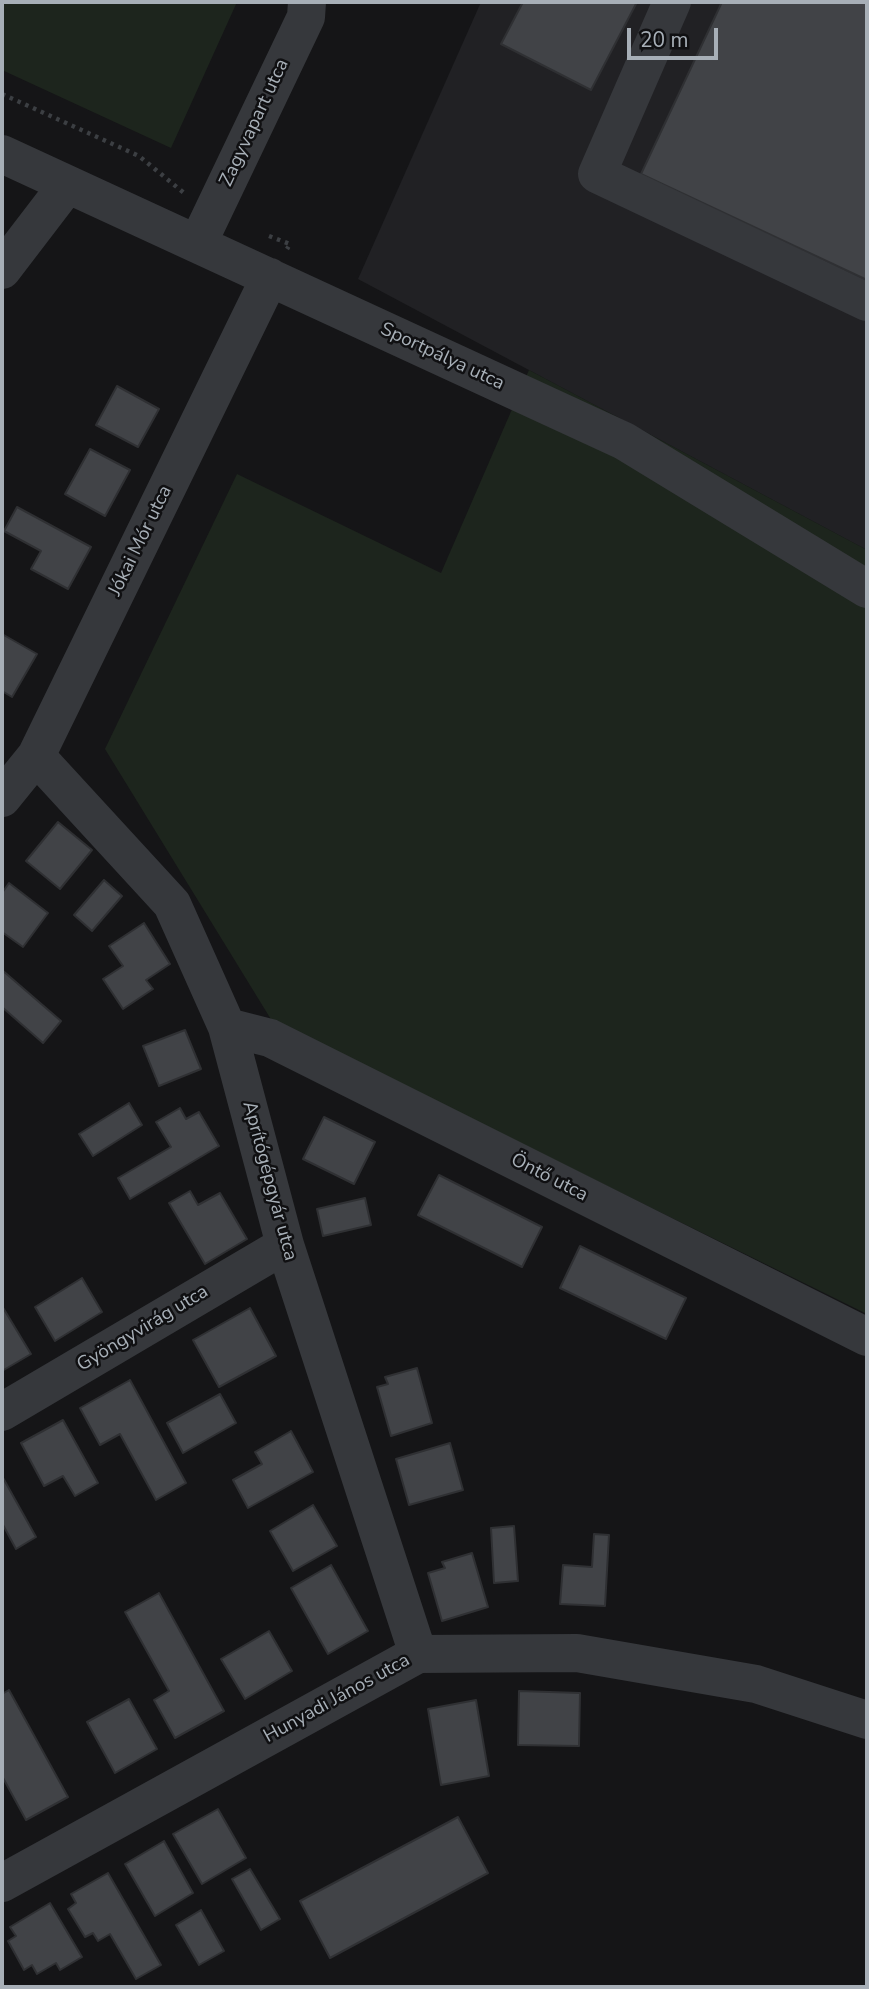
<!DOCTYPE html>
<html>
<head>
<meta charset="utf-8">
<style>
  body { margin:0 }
  #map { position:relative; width:869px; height:1989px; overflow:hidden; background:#151517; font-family:"Nunito Sans",sans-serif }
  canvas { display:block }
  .frame { position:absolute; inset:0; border:4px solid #a7afb7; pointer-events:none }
  .scale { position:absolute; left:627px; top:28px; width:91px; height:32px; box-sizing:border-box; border:4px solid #a7afb7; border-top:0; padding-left:9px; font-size:21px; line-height:24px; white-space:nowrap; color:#a7afb7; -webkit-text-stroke:5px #101012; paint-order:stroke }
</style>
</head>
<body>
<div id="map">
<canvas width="869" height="1989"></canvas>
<div class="frame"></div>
<div class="scale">20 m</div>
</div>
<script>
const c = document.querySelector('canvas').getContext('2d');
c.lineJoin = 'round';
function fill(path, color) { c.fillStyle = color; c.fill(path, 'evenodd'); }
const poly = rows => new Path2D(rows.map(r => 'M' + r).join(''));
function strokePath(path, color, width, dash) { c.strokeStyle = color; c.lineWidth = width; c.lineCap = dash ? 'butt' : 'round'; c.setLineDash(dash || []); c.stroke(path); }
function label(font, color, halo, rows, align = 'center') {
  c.font = font + ' "Nunito Sans",sans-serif'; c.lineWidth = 5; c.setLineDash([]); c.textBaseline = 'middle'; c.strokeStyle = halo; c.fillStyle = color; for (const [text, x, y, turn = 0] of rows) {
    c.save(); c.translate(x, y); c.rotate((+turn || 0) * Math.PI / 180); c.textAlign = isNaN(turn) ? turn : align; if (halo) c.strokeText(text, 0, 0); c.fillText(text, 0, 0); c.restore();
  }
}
const built = poly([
  [481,2,867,2,867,550,358,279]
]);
const green = poly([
  [2,2,237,2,171,148,2,70],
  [529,370,867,550,867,1314,272,1021,105,749,237,474,441,573]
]);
const building = poly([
  [523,2,637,2,591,90,501,44,523,2],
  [722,2,867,2,867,280,641,174,722,2],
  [117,386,159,409,138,447,96,425,117,386],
  [90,449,130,470,105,516,65,494,90,449],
  [17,507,91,547,68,589,31,569,41,551,4,531,17,507],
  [2,634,37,654,12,697,2,691,2,634],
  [58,822,92,850,60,889,26,861,58,822],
  [104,880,122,896,92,931,74,915,104,880],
  [9,883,48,913,23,947,2,932,2,893,9,883],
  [144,923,170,964,146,980,153,989,123,1009,103,979,123,966,109,946,144,923],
  [2,970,61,1021,43,1043,2,1007,2,970],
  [185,1030,201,1069,159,1086,143,1046,185,1030],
  [129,1103,142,1125,93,1156,79,1134,129,1103],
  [180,1108,186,1119,199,1112,219,1146,130,1199,118,1178,171,1147,156,1122,180,1108],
  [324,1117,375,1142,354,1184,303,1159,324,1117],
  [439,1175,542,1227,522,1267,418,1215,439,1175],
  [190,1191,198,1205,220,1193,247,1239,205,1264,169,1203,190,1191],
  [365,1198,371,1225,323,1236,317,1209,365,1198],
  [580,1246,686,1298,666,1339,560,1288,580,1246],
  [82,1278,102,1312,55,1341,35,1307,82,1278],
  [2,1306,31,1354,2,1371,2,1306],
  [250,1308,276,1356,219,1387,193,1340,250,1308],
  [417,1368,432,1423,391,1436,377,1387,388,1384,385,1377,417,1368],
  [130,1380,186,1483,156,1500,120,1434,100,1445,80,1408,130,1380],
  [220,1394,236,1423,183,1453,167,1423,220,1394],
  [63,1420,98,1483,75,1496,63,1476,44,1486,21,1443,63,1420],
  [291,1431,313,1472,248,1508,233,1480,262,1464,255,1452,291,1431],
  [450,1443,463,1490,409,1505,396,1459,450,1443],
  [2,1476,36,1537,16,1549,2,1523,2,1476],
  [313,1505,337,1546,293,1571,270,1531,313,1505],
  [514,1526,518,1581,494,1583,491,1528,514,1526],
  [594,1534,609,1535,605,1606,560,1604,563,1565,592,1567,594,1534],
  [472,1553,488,1607,442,1621,428,1573,445,1568,442,1562,472,1553],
  [331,1565,368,1631,328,1654,291,1588,331,1565],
  [159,1593,224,1711,175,1738,154,1700,169,1691,125,1612,159,1593],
  [269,1631,292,1671,245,1699,221,1659,269,1631],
  [9,1690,68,1797,26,1820,2,1776,2,1694,9,1690],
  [519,1691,580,1693,579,1746,518,1745,519,1691],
  [129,1699,157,1749,115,1773,87,1722,129,1699],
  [476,1700,489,1776,441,1785,428,1709,476,1700],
  [218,1809,246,1858,202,1884,173,1834,218,1809],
  [458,1817,488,1873,330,1958,300,1901,458,1817],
  [164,1841,193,1893,155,1916,125,1864,164,1841],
  [250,1869,280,1919,261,1930,232,1879,250,1869],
  [108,1873,161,1965,136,1979,110,1934,98,1941,93,1933,85,1937,68,1909,76,1903,71,1894,108,1873],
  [50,1903,82,1957,60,1970,56,1963,37,1974,32,1965,24,1970,8,1941,16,1936,10,1927,50,1903],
  [201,1910,224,1951,199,1965,176,1925,201,1910]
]);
const path = poly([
  [2,94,139,156,184,193],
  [269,236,290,244,287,249]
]);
const minor = poly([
  [672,2,597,174,867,302],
  [2,154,624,441,867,589],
  [198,243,306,17,307,2],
  [2,270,67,185],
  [36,756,172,904,227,1027,285,1245,418,1654],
  [2,798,36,756,270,277],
  [227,1027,270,1038,867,1337],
  [2,1412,285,1245],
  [2,1883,418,1654,577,1653,756,1684,867,1720]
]);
const streetNames = [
  ["Zagyvapart utca",255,123,-65],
  ["Sportpálya utca",442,357,25],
  ["Jókai Mór utca",141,541,-64],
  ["Öntő utca",549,1178,27],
  ["Aprítógépgyár utca",269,1181,75],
  ["Gyöngyvirág utca",143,1329,-31],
  ["Hunyadi János utca",337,1699,-29]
];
fill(built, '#212124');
fill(green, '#1d251d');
fill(building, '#414347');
strokePath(building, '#2f3033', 2);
strokePath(path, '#3c3f43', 4.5, [3.5, 5]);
strokePath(minor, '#36383c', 38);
label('19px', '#a7afb7', '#101012', streetNames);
</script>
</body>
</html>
